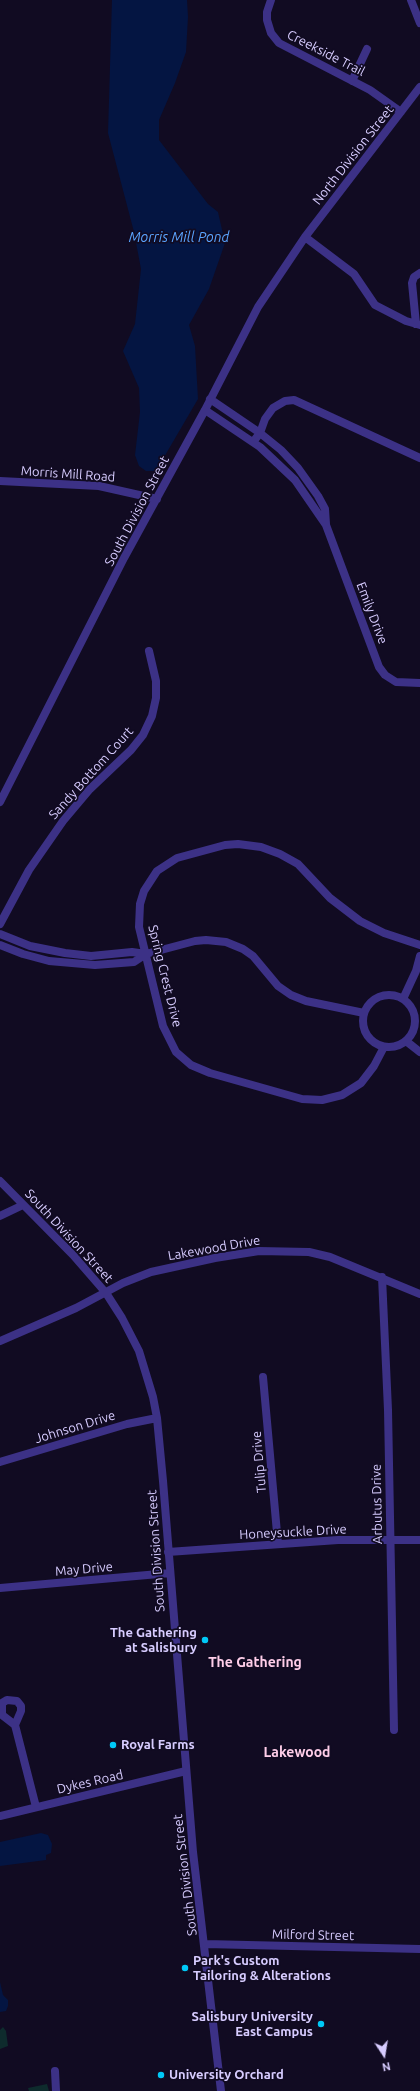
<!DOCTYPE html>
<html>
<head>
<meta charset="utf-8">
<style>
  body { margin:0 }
  #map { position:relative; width:420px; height:2091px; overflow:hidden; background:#110b22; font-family:Ubuntu,sans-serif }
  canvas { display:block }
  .north { position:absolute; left:364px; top:2035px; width:40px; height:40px; -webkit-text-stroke:3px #110b22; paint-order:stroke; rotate:168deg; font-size:11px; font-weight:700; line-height:16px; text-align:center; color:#d7ccff }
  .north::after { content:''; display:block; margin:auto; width:14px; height:18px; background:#d7ccff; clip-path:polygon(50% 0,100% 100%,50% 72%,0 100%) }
</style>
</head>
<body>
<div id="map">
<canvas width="420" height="2091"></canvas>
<div class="north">N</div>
</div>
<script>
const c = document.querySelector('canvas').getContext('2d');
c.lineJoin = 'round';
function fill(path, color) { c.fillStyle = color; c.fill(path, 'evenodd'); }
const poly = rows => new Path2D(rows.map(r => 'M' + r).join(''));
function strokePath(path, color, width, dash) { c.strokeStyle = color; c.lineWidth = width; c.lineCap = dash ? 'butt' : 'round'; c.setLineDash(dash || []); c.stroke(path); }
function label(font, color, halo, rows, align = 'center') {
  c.font = font + ' Ubuntu,sans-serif'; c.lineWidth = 3.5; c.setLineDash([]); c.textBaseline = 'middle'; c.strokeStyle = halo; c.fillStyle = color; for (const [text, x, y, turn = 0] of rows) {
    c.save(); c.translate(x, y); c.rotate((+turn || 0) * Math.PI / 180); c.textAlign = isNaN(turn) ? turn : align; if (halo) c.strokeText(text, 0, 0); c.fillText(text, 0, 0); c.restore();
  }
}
const green = poly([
  [3,2027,6,2031,8,2046,0,2049,0,2030],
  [47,2084,49,2091,29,2091,28,2088]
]);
const water = poly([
  [112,0,187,0,188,17,186,52,175,83,159,120,159,140,208,204,218,212,225,243,209,289,189,325,195,346,198,399,160,464,155,471,146,471,139,466,135,455,140,412,139,388,123,351,135,324,141,269,134,232,108,133],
  [41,1833,48,1835,52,1844,51,1853,46,1855,46,1860,0,1866,0,1842],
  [0,1982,3,1995,8,2000,8,2006,6,2011,0,2012]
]);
const minor = poly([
  [271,0,267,12,267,20,271,33,279,43,370,90,401,112],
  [411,0,420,23],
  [352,81,367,49],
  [305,237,354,274,375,305,406,321,420,325],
  [416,324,412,283,414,277,420,273],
  [210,399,260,433,281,450,298,468,318,496,325,509,326,524],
  [205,410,260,447,295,480,326,525,379,667,385,675,396,682,420,683],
  [253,442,260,433,265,419,273,408,285,401,294,400,420,458],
  [0,481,99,486,157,499],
  [0,802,124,558,205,410,258,307,305,237,420,87],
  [0,924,29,870,63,821,90,789,131,750,143,735,152,716,156,698,156,681,149,651],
  [0,934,30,946,65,953,91,956,132,952,146,954],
  [0,945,23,954,49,961,95,965,134,962,146,954,195,941,206,940,226,942,243,949,253,956,278,986,291,995,306,1001,364,1013],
  '363 1021a26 26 0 1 1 52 0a26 26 0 1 1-52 0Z',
  [403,999,416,971,420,956],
  [406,1041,420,1052],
  [384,1047,374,1066,361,1083,342,1095,322,1100,302,1099,210,1073,191,1065,176,1052,163,1026,139,927,140,904,144,891,157,871,177,858,225,845,238,844,261,847,280,854,298,864,330,898,360,921,384,933,420,945],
  [0,1181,73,1255,106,1293,122,1318,139,1351,153,1397,157,1418,163,1481,193,1852,221,2091],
  [0,1216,23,1205],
  [382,1277,388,1410,394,1730],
  [0,1341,76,1308,123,1283,151,1272,215,1258,259,1251,309,1252,330,1257,420,1294],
  [263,1377,278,1544],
  [0,1462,127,1424,157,1418],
  [168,1552,338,1540,420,1540],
  [0,1588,170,1573],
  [15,1725,2,1715,2,1703,7,1700,17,1701,21,1706,21,1711,15,1725,36,1807],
  [0,1816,186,1771],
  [205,1944,420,1949],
  [55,2071,56,2091]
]);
const markers = [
  [205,1640,4,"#00c9f7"],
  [113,1745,4,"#00c9f7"],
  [185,1968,4,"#00c9f7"],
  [321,2024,4,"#00c9f7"],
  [161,2075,4,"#00c9f7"]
];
const streetNames = [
  ["Creekside Trail",326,53,27],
  ["North Division Street",353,155,-52],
  ["Morris Mill Road",68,474,4],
  ["South Division Street",137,511,-62],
  ["Emily Drive",372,613,69],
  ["Sandy Bottom Court",91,773,-48],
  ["Spring Crest Drive",165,976,76],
  ["South Division Street",69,1236,47],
  ["Lakewood Drive",214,1248,-10],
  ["Johnson Drive",75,1427,-17],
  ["Tulip Drive",259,1462,-95],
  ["Arbutus Drive",377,1504,-91],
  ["Honeysuckle Drive",293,1532,-3],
  ["South Division Street",156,1551,-94],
  ["May Drive",84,1569,-5],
  ["Dykes Road",90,1782,-13],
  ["South Division Street",185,1875,-97],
  ["Milford Street",313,1935,1]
];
const poiNames = [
  ["The Gathering",197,1633,"right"],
  ["at Salisbury",197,1648,"right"],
  ["Royal Farms",121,1745],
  ["Park's Custom",193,1961],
  ["Tailoring & Alterations",193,1976],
  ["Salisbury University",313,2017,"right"],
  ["East Campus",313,2032,"right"],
  ["University Orchard",169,2075]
];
const waterNames = [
  ["Morris Mill Pond",179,237]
];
const neighbourhoodNames = [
  ["The Gathering",255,1662],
  ["Lakewood",297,1752]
];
fill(green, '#0e2b2d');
fill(water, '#041542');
strokePath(minor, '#3c3186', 8);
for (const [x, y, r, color] of markers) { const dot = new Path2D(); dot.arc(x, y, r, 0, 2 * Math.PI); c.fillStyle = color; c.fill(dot); strokePath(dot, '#110b22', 1.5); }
label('13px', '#d7ccff', '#110b22', streetNames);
label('bold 13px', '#d7ccff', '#110b22', poiNames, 'left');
label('italic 14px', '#5aa4ff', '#110b22', waterNames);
label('bold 14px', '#ffcee9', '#110b22', neighbourhoodNames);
</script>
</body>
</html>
